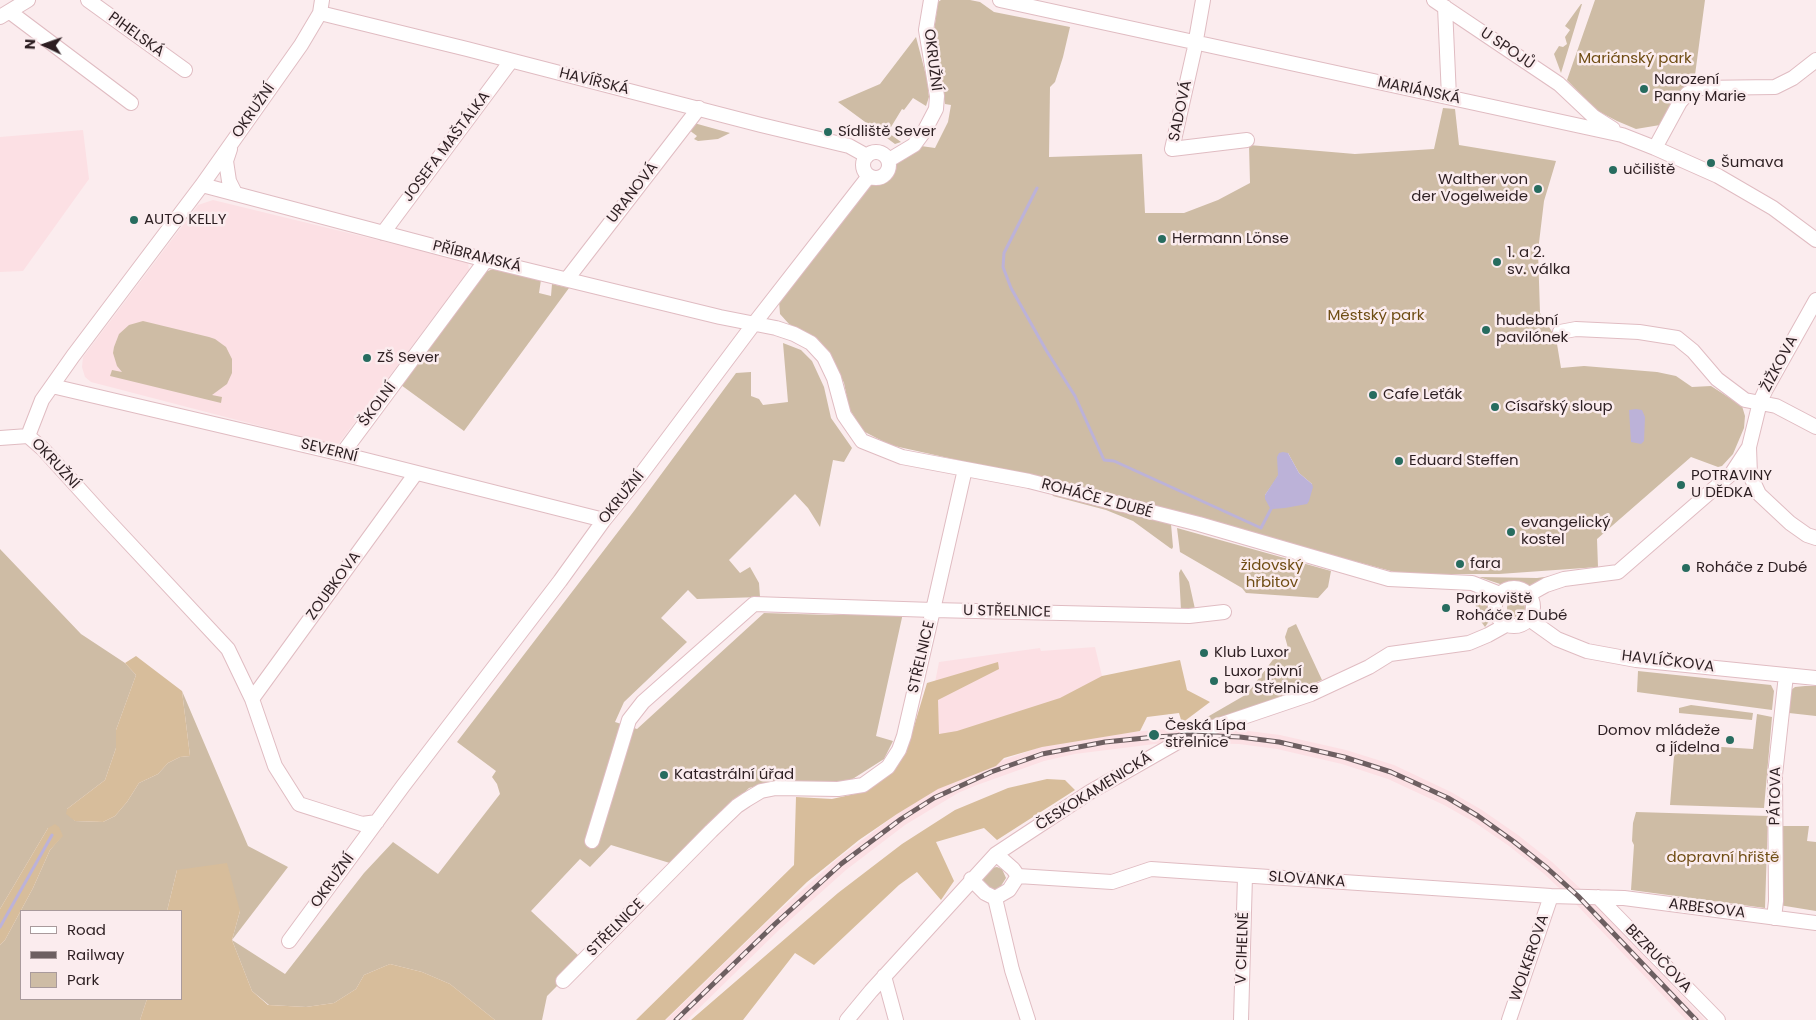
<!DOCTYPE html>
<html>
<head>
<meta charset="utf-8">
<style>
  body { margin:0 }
  #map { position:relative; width:1816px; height:1020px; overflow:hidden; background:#fbecee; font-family:Poppins,sans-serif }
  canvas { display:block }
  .legend { position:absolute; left:20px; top:910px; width:162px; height:90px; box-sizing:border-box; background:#fbecee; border:1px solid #a99a9c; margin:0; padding:6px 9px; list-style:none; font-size:15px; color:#2d1f22 }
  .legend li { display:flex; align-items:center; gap:10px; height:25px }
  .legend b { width:25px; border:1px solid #a99a9c }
  .north { position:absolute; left:20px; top:20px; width:50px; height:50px; -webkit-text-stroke:4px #fbecee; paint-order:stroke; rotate:273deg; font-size:14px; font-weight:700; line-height:20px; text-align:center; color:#2d1f22 }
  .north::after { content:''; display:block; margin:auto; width:18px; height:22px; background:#2d1f22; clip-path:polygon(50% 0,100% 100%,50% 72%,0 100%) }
</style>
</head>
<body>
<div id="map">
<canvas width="1816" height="1020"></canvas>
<ul class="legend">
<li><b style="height:6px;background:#fff"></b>Road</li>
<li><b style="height:6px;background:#6d5f61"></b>Railway</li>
<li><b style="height:14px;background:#cebca5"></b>Park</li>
</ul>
<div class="north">N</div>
</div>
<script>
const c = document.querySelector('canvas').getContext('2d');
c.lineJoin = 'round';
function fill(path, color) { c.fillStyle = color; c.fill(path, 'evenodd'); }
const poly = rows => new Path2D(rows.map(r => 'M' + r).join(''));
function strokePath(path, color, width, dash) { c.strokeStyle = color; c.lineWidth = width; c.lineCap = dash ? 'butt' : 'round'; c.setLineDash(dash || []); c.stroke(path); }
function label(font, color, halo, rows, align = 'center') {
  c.font = font + ' Poppins,sans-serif'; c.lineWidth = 5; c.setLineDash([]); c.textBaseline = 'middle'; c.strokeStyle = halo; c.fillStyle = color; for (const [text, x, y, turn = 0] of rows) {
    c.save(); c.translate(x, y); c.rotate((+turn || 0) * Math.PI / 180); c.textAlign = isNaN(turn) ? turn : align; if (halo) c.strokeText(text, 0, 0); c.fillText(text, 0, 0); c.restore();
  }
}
const built = poly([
  [83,130,89,179,23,271,0,272,0,137],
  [213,200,468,262,469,270,337,446,91,382,85,377,82,367,83,357,198,205],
  [1095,647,1102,676,1102,705,928,767,929,713,939,662,1040,648,1041,651],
  [1190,728,1241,730,1280,735,1346,750,1394,765,1451,792,1482,810,1518,835,1552,862,1583,891,1705,1020,1686,1020,1573,901,1543,873,1509,846,1474,822,1444,805,1388,779,1342,764,1277,749,1239,744,1190,743,1155,744,1075,754,1044,761,977,785,958,793,905,825,846,870,780,929,687,1020,666,1020,770,919,837,859,898,813,931,792,972,771,1040,747,1104,735,1154,730]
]);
const green = poly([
  [941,0,970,0,980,2,994,12,1070,27,1063,57,1055,82,1050,87,1049,157,1142,154,1145,213,1184,213,1218,200,1250,183,1249,145,1355,154,1434,149,1443,108,1455,109,1459,145,1556,161,1544,201,1538,251,1540,313,1556,338,1561,368,1584,366,1657,372,1676,376,1692,387,1711,386,1742,406,1745,416,1744,428,1733,454,1722,466,1718,467,1691,457,1597,539,1598,567,1499,574,1402,574,1074,486,890,445,863,431,849,408,844,383,831,356,817,339,789,324,780,314,779,301,869,176,877,178,885,175,889,169,889,160,914,145,935,148,948,122,951,105,945,104,933,38,938,2],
  [1288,453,1299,473,1312,484,1265,495,1277,478],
  [1595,0,1705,0,1695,75,1690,83,1686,84,1660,125,1636,129,1617,121,1596,110,1567,80],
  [1581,4,1582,4,1561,73,1554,54,1559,46,1563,47,1567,44,1565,37,1570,30,1565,26],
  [916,37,927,79,929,97,926,106,913,98,904,110,902,109,891,127,889,126,886,131,901,142,895,144,838,102,880,84],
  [694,123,730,133,718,139,698,141,694,139,697,136,689,130],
  [496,268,541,280,539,293,551,296,552,284,569,288,464,431,401,385,485,272],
  [143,321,209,337,215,339,226,347,232,359,232,373,227,384,212,395,222,397,221,403,110,376,112,370,122,372,117,366,113,353,114,347,119,334,129,325],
  [783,343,801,350,812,361,824,387,831,418,852,448,844,462,833,460,820,527,808,508,795,494,729,560,740,573,750,567,759,583,760,597,697,599,688,590,661,618,687,642,624,702,615,722,637,729,764,613,830,615,903,613,876,736,893,741,884,759,851,780,829,784,778,780,749,788,673,864,611,845,590,867,580,859,531,911,579,956,559,984,547,996,542,1020,495,1020,450,984,422,972,390,964,364,975,356,989,334,1003,306,1007,269,1005,252,991,232,940,240,911,177,870,167,911,21,911,21,999,147,999,140,1020,0,1020,0,945,5,940,33,888,50,850,62,836,48,828,0,909,0,549,81,634,125,663,136,675,116,730,116,748,105,780,67,809,75,821,103,822,115,816,127,802,139,783,158,774,168,763,180,757,190,756,182,691,248,846,288,867,232,940,285,974,364,873,393,842,438,874,500,794,497,784,492,777,496,771,457,742,634,511,736,373,751,372,751,396,759,399,763,405,788,402],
  [1052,494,1104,505,1171,524,1173,547,1172,549,1170,548,1133,521,1106,510,1053,496],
  [1177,528,1331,571,1328,587,1318,598,1246,593,1242,588,1180,552],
  [1181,569,1189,582,1195,609,1181,610,1179,573],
  [1560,575,1530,587,1517,585,1506,586,1479,577,1537,578],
  [1474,590,1488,598,1492,605,1492,617,1485,627,1477,616],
  '1507 608a9 9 0 1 1 18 0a9 9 0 1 1-18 0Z',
  [1296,624,1322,680,1192,731,1190,727,1247,694,1281,649,1288,648,1285,637,1288,628],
  [1638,671,1771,685,1774,691,1772,710,1637,692],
  [1805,686,1816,686,1816,716,1789,713,1791,690,1795,687],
  [1691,705,1753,713,1752,720,1679,713,1679,708],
  [1757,714,1772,717,1764,808,1670,805,1675,744,1753,749],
  [1636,812,1768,816,1765,908,1631,890,1634,845,1632,841,1633,823],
  [1779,826,1809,826,1807,841,1816,842,1816,911,1779,905],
  [997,867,1002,869,1006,878,999,889,994,892,988,891,982,881,991,868]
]);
const forest = poly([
  [136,656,182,691,190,756,180,757,168,763,158,774,139,783,127,802,115,816,103,822,75,821,66,814,67,809,105,780,116,748,116,730,136,675,125,663],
  [1180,660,1187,690,1210,702,1182,723,1179,713,1147,717,1140,731,1042,747,1004,758,996,766,938,789,897,814,859,840,807,882,665,1020,636,1020,794,865,796,797,832,799,859,793,892,771,906,753,927,683,998,662,999,669,938,700,939,734,957,731,1060,698,1102,676],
  [1047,779,1065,780,1075,790,997,840,984,828,936,842,954,881,941,900,917,872,899,885,814,965,795,953,743,1020,691,1020,838,893,902,844,955,810,1008,788],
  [55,824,59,827,63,836,50,850,33,888,5,940,0,945,0,909,48,828],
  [227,863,240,911,232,940,252,991,268,1005,306,1007,334,1003,356,989,364,975,390,964,422,972,450,984,495,1020,140,1020,147,999,181,999,181,911,167,911,177,870]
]);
const water = poly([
  [1636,409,1642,410,1645,417,1644,441,1641,444,1631,442,1629,410],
  [1283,452,1288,453,1299,473,1312,484,1313,487,1309,501,1307,504,1285,508,1273,509,1270,508,1265,499,1265,495,1278,475,1277,457,1279,453]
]);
const stream = poly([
  [1037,188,1004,253,1003,267,1011,288,1046,350,1075,396,1104,460,1114,461,1261,528,1273,505],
  [0,927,52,835]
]);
const minor = poly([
  [88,0,185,70],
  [1000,0,1622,135,1655,148,1718,176,1773,208,1816,240],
  [1203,0,1194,51,1172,149,1247,140],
  [1434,0,1559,84,1594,117,1613,129],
  [1445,7,1449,97],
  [10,12,131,103],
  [320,13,467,49,761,125,849,146,867,156],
  [0,17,28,0],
  [1655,148,1680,102,1687,94,1698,88,1775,87,1793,78,1816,60],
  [230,149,226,161,229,181,235,193],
  '863 165a13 13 0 1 1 26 0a13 13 0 1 1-26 0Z',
  [889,160,914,145,925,130,936,109,937,96,926,30,931,0],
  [202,185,486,260,720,317,776,328,794,334,811,343,824,357,834,378,844,415,862,441,902,457,1029,481,1199,524,1389,579,1472,583,1500,594],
  [383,233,511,61],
  [567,279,699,108],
  [1560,332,1576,329,1639,332,1677,338,1693,351,1717,379,1745,400,1776,406,1816,427],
  [52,386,342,454,604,520],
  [28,436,43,449,101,513,228,649,252,699,275,766,299,804,362,824,377,822],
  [28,436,42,400,73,356,202,185,301,45,320,13,322,0],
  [0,438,28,436],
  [1749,447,1750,475,1759,494,1790,523,1807,535,1816,538],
  [342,454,486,260],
  [965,469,933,610,1189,616,1224,612],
  '1495 607a19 19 0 1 1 38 0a19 19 0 1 1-38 0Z',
  [1528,595,1546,585,1564,579,1618,572,1732,473,1749,447,1760,402,1766,389,1816,300],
  [1529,619,1557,639,1587,651,1636,660,1816,678],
  [252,699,416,473],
  [996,854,1013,869,1018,876],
  [1018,876,1112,882,1151,869,1551,896,1624,898,1816,923],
  [971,879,985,893,995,898],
  [1598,897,1718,1020],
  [995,898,1012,970,1028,1020],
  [995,898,1009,890,1018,876],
  [1774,918,1776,901,1775,775,1786,675],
  [289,941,403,786,560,581,604,520,642,473,753,325,869,176],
  [884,976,896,1020],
  [563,981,711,831,737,806,746,800,761,791,776,788,838,789,863,785,888,767,899,750,904,736,933,610,754,604,643,702,629,720,592,841],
  [847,1020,871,991,996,854,1090,792,1190,735,1311,694,1369,667,1390,654,1469,643,1488,635,1506,625],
  [1241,1020,1245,876],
  [1509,1020,1551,896]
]);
const rail = poly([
  [676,1020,775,924,841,864,901,819,934,798,991,772,1042,754,1105,742,1155,737,1190,735,1240,737,1279,742,1344,757,1391,772,1448,798,1478,816,1513,841,1547,868,1578,896,1696,1020]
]);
const markers = [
  [1644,89,5,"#276c5f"],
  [828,132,5,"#276c5f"],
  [1711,163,5,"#276c5f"],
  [1613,170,5,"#276c5f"],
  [1538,189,5,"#276c5f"],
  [134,220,5,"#276c5f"],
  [1162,239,5,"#276c5f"],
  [1497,262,5,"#276c5f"],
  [1486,330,5,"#276c5f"],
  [367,358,5,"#276c5f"],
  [1373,395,5,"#276c5f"],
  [1495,407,5,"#276c5f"],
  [1399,461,5,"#276c5f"],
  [1681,485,5,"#276c5f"],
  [1511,532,5,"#276c5f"],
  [1460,564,5,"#276c5f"],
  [1686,568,5,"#276c5f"],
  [1446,608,5,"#276c5f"],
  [1204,653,5,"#276c5f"],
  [1214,681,5,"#276c5f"],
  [1154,735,6,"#276c5f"],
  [1730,740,5,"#276c5f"],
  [664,775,5,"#276c5f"]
];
const streetNames = [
  ["PIHELSKÁ",136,35,36],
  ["U SPOJŮ",1507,49,34],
  ["OKRUŽNÍ",932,60,83],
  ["HAVÍŘSKÁ",594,82,14],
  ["MARIÁNSKÁ",1419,91,12],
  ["OKRUŽNÍ",254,111,-55],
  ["SADOVÁ",1181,111,-78],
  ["JOSEFA MAŠTÁLKA",447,147,-53],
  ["URANOVÁ",633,193,-52],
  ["PŘÍBRAMSKÁ",477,257,14],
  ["ŽIŽKOVA",1780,364,-62],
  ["ŠKOLNÍ",378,405,-53],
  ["SEVERNÍ",329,451,14],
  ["OKRUŽNÍ",55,464,47],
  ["OKRUŽNÍ",622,498,-51],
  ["ROHÁČE Z DUBÉ",1097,499,15],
  ["ZOUBKOVA",334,586,-54],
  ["U STŘELNICE",1007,612,1],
  ["STŘELNICE",922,657,-77],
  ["HAVLÍČKOVA",1668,662,7],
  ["ČESKOKAMENICKÁ",1094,792,-32],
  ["PÁTOVA",1776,796,-89],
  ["SLOVANKA",1307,880,4],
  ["OKRUŽNÍ",333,881,-54],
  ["ARBESOVA",1707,909,7],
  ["STŘELNICE",616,928,-45],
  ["V CIHELNĚ",1243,948,-88],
  ["WOLKEROVA",1530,958,-71],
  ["BEZRUČOVA",1658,959,46]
];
const parkNames = [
  ["Mariánský park",1635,59],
  ["Městský park",1376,316],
  ["židovský",1272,566],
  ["hřbitov",1272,583],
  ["dopravní hřiště",1723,858]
];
const poiNames = [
  ["Narození",1654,80],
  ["Panny Marie",1654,97],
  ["Sídliště Sever",838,132],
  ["Šumava",1721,163],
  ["učiliště",1623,170],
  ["Walther von",1528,180,"right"],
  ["der Vogelweide",1528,197,"right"],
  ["AUTO KELLY",144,220],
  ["Hermann Lönse",1172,239],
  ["1. a 2.",1507,253],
  ["sv. válka",1507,270],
  ["hudební",1496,321],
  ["pavilónek",1496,338],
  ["ZŠ Sever",377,358],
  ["Cafe Leťák",1383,395],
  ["Císařský sloup",1505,407],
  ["Eduard Steffen",1409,461],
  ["POTRAVINY",1691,476],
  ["U DĚDKA",1691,493],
  ["evangelický",1521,523],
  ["kostel",1521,540],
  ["fara",1470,564],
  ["Roháče z Dubé",1696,568],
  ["Parkoviště",1456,599],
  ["Roháče z Dubé",1456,616],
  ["Klub Luxor",1214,653],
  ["Luxor pivní",1224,672],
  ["bar Střelnice",1224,689],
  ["Česká Lípa",1165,726],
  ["střelnice",1165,743],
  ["Domov mládeže",1720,731,"right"],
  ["a jídelna",1720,748,"right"],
  ["Katastrální úřad",674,775]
];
fill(built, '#fce0e4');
fill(green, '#cebca5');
fill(forest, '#d7bd9b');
fill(water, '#bcb2d8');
strokePath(stream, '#bcb2d8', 3);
strokePath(minor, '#e0bcc2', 16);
strokePath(minor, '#fff', 14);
strokePath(rail, '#6d5f61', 5);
strokePath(rail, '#fbecee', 3, [9]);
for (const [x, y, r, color] of markers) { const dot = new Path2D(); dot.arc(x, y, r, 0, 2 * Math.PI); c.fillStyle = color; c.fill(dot); strokePath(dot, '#fbecee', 2); }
label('15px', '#2d1f22', '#fbecee', streetNames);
label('15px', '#6f4d14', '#fbecee', parkNames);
label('15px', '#2d1f22', '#fbecee', poiNames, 'left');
</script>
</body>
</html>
